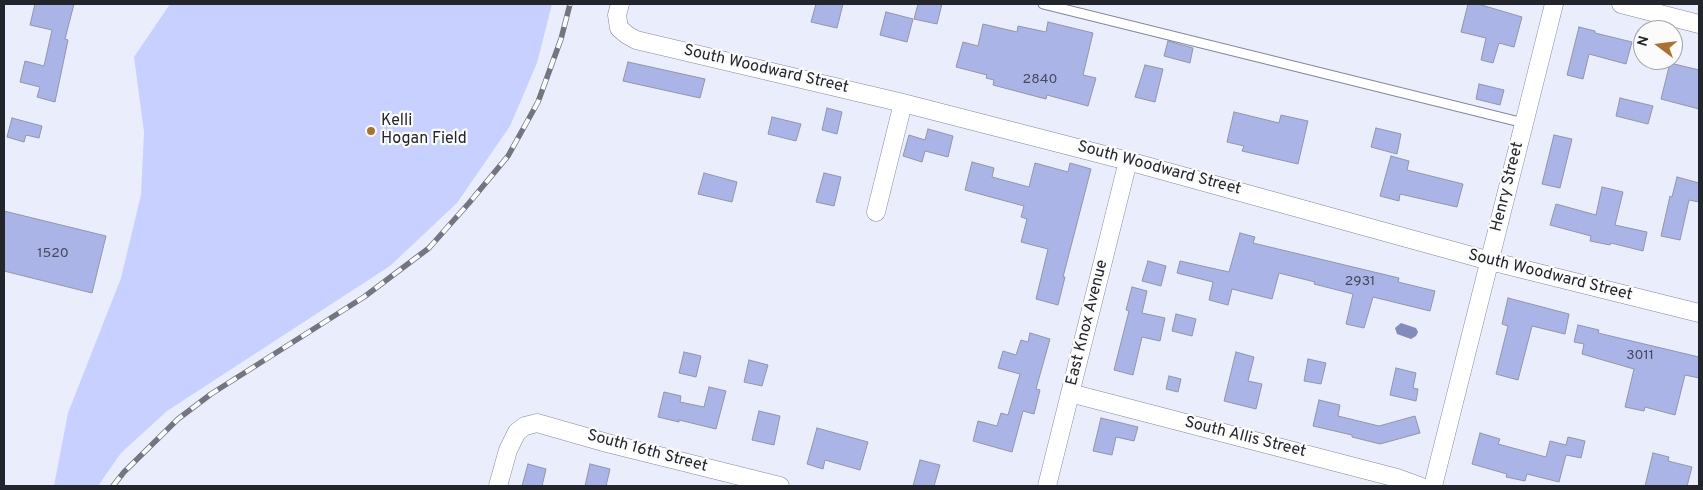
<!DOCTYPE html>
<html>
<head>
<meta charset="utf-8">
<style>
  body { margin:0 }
  #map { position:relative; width:1703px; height:490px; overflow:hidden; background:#eaedfb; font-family:Overpass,sans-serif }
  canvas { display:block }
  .frame { position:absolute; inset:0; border:5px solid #23252d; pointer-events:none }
  .north { position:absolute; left:1633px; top:20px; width:50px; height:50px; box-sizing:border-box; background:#fbfbfb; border:1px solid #a5a5a9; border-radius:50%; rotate:285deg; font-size:14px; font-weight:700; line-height:20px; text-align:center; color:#23252d }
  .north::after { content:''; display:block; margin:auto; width:18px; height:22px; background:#aa7130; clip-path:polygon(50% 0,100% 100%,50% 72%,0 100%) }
</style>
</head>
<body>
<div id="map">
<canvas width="1703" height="490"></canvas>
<div class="frame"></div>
<div class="north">N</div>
</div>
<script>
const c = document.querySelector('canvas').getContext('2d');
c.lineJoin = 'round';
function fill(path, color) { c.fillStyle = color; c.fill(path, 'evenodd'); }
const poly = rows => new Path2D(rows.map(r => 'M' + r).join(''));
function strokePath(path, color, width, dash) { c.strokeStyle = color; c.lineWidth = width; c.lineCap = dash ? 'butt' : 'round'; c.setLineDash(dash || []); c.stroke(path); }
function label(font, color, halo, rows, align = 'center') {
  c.font = font + ' Overpass,sans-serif'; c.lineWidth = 4.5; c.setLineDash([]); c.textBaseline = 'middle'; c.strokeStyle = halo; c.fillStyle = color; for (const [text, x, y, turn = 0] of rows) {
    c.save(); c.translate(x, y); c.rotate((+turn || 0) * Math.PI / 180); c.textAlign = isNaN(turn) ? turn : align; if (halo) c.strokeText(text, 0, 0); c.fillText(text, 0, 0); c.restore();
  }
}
const green = poly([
  [170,4,552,4,537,63,510,126,457,203,390,266,167,411,121,453,98,486,54,486,68,413,121,278,141,195,144,132,134,57]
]);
const water = poly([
  [1401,323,1416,328,1418,332,1416,336,1411,339,1397,334,1395,328]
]);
const building = poly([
  [35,4,74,4,65,39,68,40,55,102,37,97,40,87,20,82,25,61,44,66,52,30,30,25,35,4],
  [816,4,843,4,837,28,811,22,816,4],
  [918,4,942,4,937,24,914,19,918,4],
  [1468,4,1478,4,1522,17,1514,47,1499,43,1493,63,1481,60,1486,38,1461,32,1468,4],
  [886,12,913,19,907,42,880,35,886,12],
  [1048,22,1093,33,1083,75,1096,78,1088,106,1047,95,1046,99,993,85,994,80,986,78,987,75,956,67,963,42,978,46,983,24,1017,32,1018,26,1046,32,1048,22],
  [1579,27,1595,31,1595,33,1632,42,1626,64,1589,54,1583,79,1567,75,1579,27],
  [1168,41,1193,48,1190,63,1164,56,1168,41],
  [628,62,705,79,700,98,623,81,628,62],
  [1670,63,1699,70,1699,109,1661,99,1670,63],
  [1145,65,1163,69,1155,102,1135,97,1145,65],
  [1479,84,1504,90,1500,105,1476,99,1479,84],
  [1620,98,1653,106,1648,124,1616,116,1620,98],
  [827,108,842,112,837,134,822,130,827,108],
  [1234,112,1279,123,1281,115,1308,121,1298,164,1242,151,1244,146,1227,142,1234,112],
  [772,117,801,124,796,141,768,134,772,117],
  [12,118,42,126,39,138,26,135,24,142,7,137,12,118],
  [1376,128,1401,134,1397,154,1371,147,1376,128],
  [928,129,953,136,948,157,925,151,922,162,903,156,909,135,925,140,928,129],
  [1554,135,1572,139,1560,188,1542,184,1554,135],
  [1391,156,1409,161,1407,170,1463,184,1457,207,1400,194,1399,201,1380,196,1391,156],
  [972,162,994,168,992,177,1029,187,1035,163,1068,172,1070,163,1091,169,1063,277,1065,277,1058,305,1036,299,1048,249,1021,242,1027,219,1021,217,1024,206,965,190,972,162],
  [704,173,737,182,732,202,698,194,704,173],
  [824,173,841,177,834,206,816,202,824,173],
  [1677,177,1699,183,1699,202,1689,200,1680,240,1661,236,1670,196,1672,197,1677,177],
  [1602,187,1623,192,1615,225,1647,232,1643,251,1611,243,1610,245,1590,241,1591,236,1550,225,1556,204,1596,215,1602,187],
  [4,211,106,236,92,293,4,271,4,211],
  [1240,233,1255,237,1253,243,1399,278,1398,282,1435,291,1430,311,1373,297,1364,328,1346,324,1353,294,1314,284,1315,282,1279,273,1272,299,1232,289,1228,305,1209,300,1213,282,1177,273,1180,261,1229,272,1240,233],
  [1148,261,1166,266,1161,286,1142,281,1148,261],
  [1132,287,1147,291,1142,313,1165,318,1160,341,1142,337,1133,375,1114,370,1129,311,1126,310,1132,287],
  [1508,298,1569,314,1565,334,1532,326,1518,380,1496,374,1508,326,1502,324,1508,298],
  [1176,314,1196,319,1192,336,1172,331,1176,314],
  [1578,325,1599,330,1598,333,1699,357,1699,378,1685,375,1675,415,1645,407,1644,411,1625,407,1634,369,1582,354,1584,344,1574,342,1578,325],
  [1030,333,1050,339,1036,389,1040,390,1034,414,1023,411,1012,452,973,441,978,421,997,426,1001,413,1008,415,1020,374,998,368,1003,351,1016,355,1021,340,1028,342,1030,333],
  [684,352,701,356,696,377,679,373,684,352],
  [1236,352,1254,357,1248,381,1262,384,1256,409,1224,401,1236,352],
  [1308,359,1326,363,1321,384,1304,381,1308,359],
  [749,360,768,365,762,386,744,382,749,360],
  [1396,368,1416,373,1413,388,1418,389,1416,401,1390,395,1396,368],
  [1169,376,1181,379,1178,392,1166,389,1169,376],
  [709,387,726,391,716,429,679,420,679,422,658,417,664,392,681,396,680,402,704,407,709,387],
  [1319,400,1340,405,1338,416,1379,426,1415,416,1420,433,1380,444,1352,437,1352,435,1313,426,1319,400],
  [759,411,780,416,774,445,752,440,759,411],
  [1101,418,1138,427,1134,441,1116,437,1112,455,1093,451,1101,418],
  [817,428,868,442,860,470,825,460,823,469,807,464,817,428],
  [1480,433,1500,439,1498,444,1546,457,1550,441,1566,445,1568,437,1585,441,1581,458,1566,455,1559,482,1527,474,1525,481,1506,477,1507,474,1472,464,1480,433],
  [1653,453,1669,457,1668,461,1692,467,1687,486,1645,486,1653,453],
  [920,460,940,465,934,486,913,486,920,460],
  [528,464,546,469,542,486,522,486,528,464],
  [590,464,610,469,606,486,585,486,590,464]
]);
const lane = poly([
  [1043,4,1524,123]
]);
const street = poly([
  [620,4,617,15,619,28,627,35,636,40,903,103,1128,161,1490,261,1699,313],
  [1621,4,1699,24],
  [876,212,903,103],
  [1070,393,1397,478,1419,486],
  [498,486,508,450,517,432,525,426,537,423,607,443,780,486],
  [1047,486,1128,161],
  [1433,486,1554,4]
]);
const rail = poly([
  [113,486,124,472,178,419,211,394,364,297,429,248,469,203,508,156,538,102,561,39,570,4]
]);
const markers = [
  [371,131,5,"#aa7130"]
];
const numberNames = [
  ["2840",1040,80],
  ["1520",53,254],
  ["2931",1360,282],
  ["3011",1640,356]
];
const streetNames = [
  ["South Woodward Street",766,70,13],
  ["South Woodward Street",1159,169,15],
  ["Henry Street",1508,187,-76],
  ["South Woodward Street",1550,276,14],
  ["East Knox Avenue",1088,323,-76],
  ["South Allis Street",1245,438,14],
  ["South 16th Street",647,452,15]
];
const poiNames = [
  ["Kelli",381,122],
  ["Hogan Field",381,140]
];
fill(green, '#c7d0ff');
fill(water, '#838bbc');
fill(building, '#aab4e7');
strokePath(building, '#9195aa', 1);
strokePath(lane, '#83879c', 11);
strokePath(street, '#83879c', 19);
strokePath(lane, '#fff', 9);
strokePath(street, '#fff', 18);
strokePath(rail, '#737580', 5.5);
strokePath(rail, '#fbfbfb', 4, [11]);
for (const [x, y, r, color] of markers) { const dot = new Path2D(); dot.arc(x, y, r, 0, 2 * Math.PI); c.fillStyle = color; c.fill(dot); strokePath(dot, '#fbfbfb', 2); }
label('14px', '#45495c', null, numberNames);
label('16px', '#23252d', '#fbfbfb', streetNames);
label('16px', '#23252d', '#fbfbfb', poiNames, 'left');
</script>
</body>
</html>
